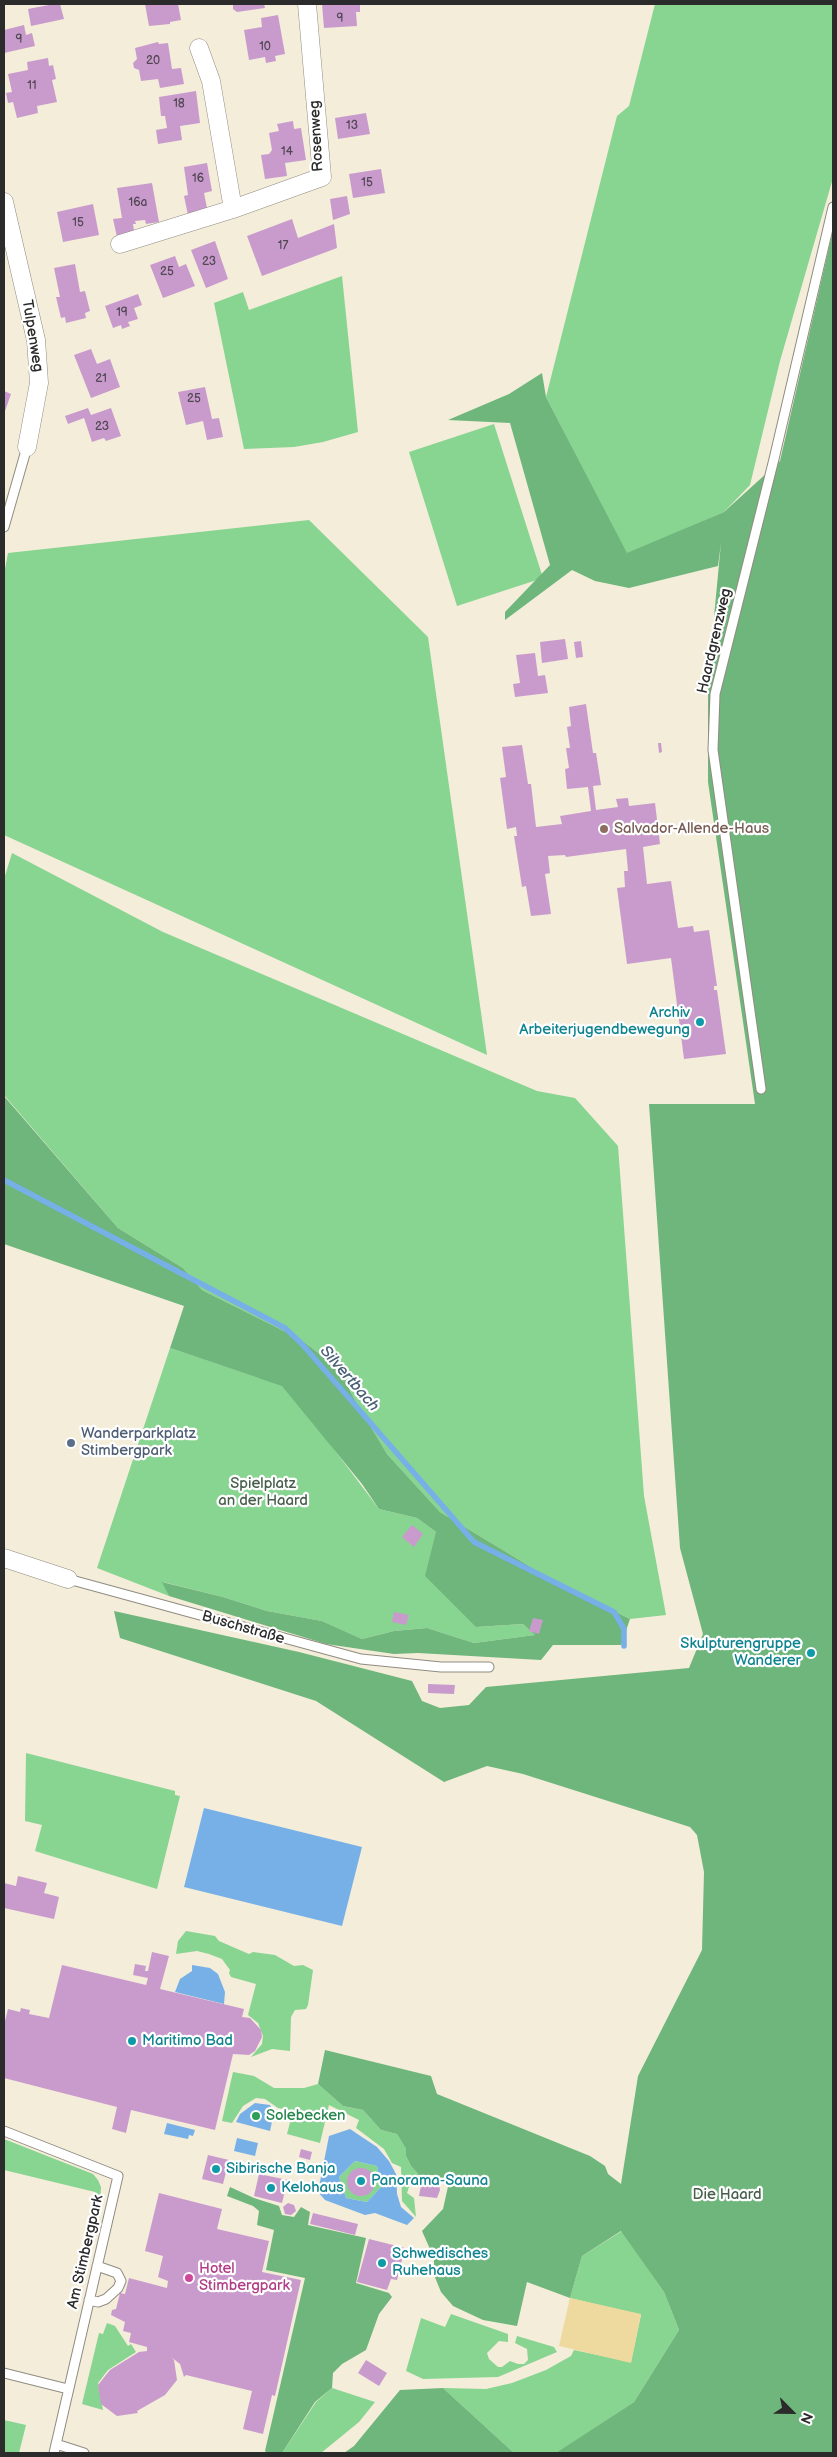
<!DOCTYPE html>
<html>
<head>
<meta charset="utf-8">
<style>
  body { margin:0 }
  #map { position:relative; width:837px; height:2457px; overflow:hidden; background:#f4edda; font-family:"Balsamiq Sans",sans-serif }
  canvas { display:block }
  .frame { position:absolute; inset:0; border:5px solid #2b2b2b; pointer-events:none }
  .north { position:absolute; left:767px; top:2387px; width:50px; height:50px; -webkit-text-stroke:4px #fff; paint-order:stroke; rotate:113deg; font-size:14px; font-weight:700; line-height:20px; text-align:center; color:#2b2b2b }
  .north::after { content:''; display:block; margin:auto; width:18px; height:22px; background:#2b2b2b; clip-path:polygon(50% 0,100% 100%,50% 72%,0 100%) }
</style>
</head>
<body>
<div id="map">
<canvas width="837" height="2457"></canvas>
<div class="frame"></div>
<div class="north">N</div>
</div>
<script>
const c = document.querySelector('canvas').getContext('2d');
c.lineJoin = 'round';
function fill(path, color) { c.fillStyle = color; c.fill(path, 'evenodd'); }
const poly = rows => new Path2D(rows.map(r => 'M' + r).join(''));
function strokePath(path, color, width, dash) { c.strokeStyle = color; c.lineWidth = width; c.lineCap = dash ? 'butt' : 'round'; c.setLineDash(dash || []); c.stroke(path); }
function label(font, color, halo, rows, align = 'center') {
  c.font = font + ' "Balsamiq Sans",sans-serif'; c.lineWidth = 4.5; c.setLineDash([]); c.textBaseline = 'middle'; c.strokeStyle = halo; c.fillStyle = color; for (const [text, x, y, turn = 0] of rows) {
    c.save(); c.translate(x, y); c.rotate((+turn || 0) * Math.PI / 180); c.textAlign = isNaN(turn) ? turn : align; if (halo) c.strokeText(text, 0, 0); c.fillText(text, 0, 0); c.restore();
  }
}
const green = poly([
  [655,4,833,4,833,178,780,361,750,485,724,512,627,554,546,397,617,116,629,106],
  [342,276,358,432,323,442,294,447,244,449,214,303,243,292,249,310],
  [494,424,543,578,457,606,409,452],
  [309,520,428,637,487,1055,4,835,4,574,8,553],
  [12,853,163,932,537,1091,575,1098,618,1146,644,1496,666,1615,630,1619,554,1581,440,1512,387,1454,351,1393,342,1371,300,1339,202,1290,183,1268,118,1228,4,1095,4,879],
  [170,1348,259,1378,271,1366,379,1509,417,1518,436,1532,476,1627,523,1624,535,1635,474,1643,427,1628,394,1631,362,1639,322,1621,267,1611,223,1597,163,1582,169,1596,97,1568],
  [26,1753,175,1791,175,1795,180,1796,157,1889,35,1851,42,1825,25,1821],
  [186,1931,215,1936,219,1941,249,1954,253,1952,275,1955,294,1966,303,1965,313,1970,308,2005,306,2009,295,2010,291,2017,290,2051,272,2049,251,2057,262,2044,263,2036,258,2023,248,2015,256,1984,231,1977,229,1973,230,1970,222,1959,209,1954,197,1951,176,1954,178,1941],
  [233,2072,254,2076,274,2088,304,2088,318,2084,343,2106,363,2110,381,2130,397,2134,406,2149,406,2156,411,2166,419,2175,412,2178,407,2193,414,2198,416,2217,402,2201,401,2167,392,2163,384,2149,356,2128,359,2120,329,2105,320,2143,287,2134,293,2111,278,2108,265,2099,256,2098,243,2106,232,2123,222,2121],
  [4,2139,93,2174,98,2180,101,2187,100,2204,97,2207,94,2206,95,2192,4,2170],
  [355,2161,377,2166,381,2187,367,2202,346,2198,339,2177],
  [622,2231,664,2292,679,2330,634,2402,557,2453,514,2453,443,2388,486,2389,512,2383,546,2370,571,2356,574,2350,631,2362,641,2315,570,2298,582,2256],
  [451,2314,508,2334,508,2342,499,2341,487,2353,489,2359,498,2367,502,2367,510,2361,518,2364,524,2364,528,2360,527,2349,515,2343,517,2336,554,2347,557,2352,498,2377,423,2379,406,2371,421,2318,445,2327],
  [107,2323,115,2326,128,2346,131,2344,136,2352,108,2370,98,2383,103,2410,82,2404,99,2333,103,2334],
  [332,2388,375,2402,359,2422,321,2453,282,2453,316,2402],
  [4,2420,26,2425,19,2453,4,2453]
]);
const forest = poly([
  [833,230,833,2453,556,2453,634,2402,679,2330,664,2292,621,2231,582,2256,570,2298,527,2282,517,2326,483,2320,453,2306,441,2292,434,2275,434,2258,422,2231,443,2209,449,2182,433,2175,419,2175,411,2166,406,2156,406,2149,397,2134,381,2130,363,2110,343,2106,318,2084,325,2050,431,2076,437,2094,590,2156,605,2166,608,2174,621,2184,638,2076,702,1950,704,1872,697,1835,690,1827,523,1774,487,1766,444,1782,316,1701,120,1638,114,1611,299,1652,412,1681,422,1701,440,1708,469,1705,486,1687,689,1668,703,1634,680,1548,649,1104,755,1104,708,782,708,680,721,543,718,566,629,588,595,581,572,570,505,620,505,612,550,565,510,423,448,420,509,394,542,373,546,397,627,553,724,512,780,461],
  [4,1096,118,1228,183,1268,202,1290,300,1339,342,1371,351,1393,387,1454,440,1512,554,1581,630,1619,621,1645,553,1645,541,1660,418,1653,394,1654,326,1644,169,1596,162,1582,223,1597,267,1611,322,1621,362,1639,394,1631,427,1628,474,1643,535,1635,523,1624,476,1627,425,1576,436,1532,417,1518,379,1509,362,1484,282,1386,170,1348,184,1306,4,1244],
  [230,2187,254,2198,279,2206,282,2215,294,2217,301,2207,310,2212,308,2225,366,2238,356,2283,389,2293,392,2297,379,2314,366,2350,342,2364,333,2373,332,2388,315,2402,282,2453,267,2453,265,2451,305,2278,266,2270,274,2230,257,2225,259,2211,253,2206,227,2196],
  [443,2388,514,2453,344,2453,354,2446,400,2390]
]);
const sand = poly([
  [570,2298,641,2314,631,2363,559,2346]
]);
const water = poly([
  [204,1808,362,1847,342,1926,184,1887],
  [192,1965,210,1968,218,1974,225,1992,224,2004,175,1992,180,1979,192,1971],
  [255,2103,270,2105,274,2112,270,2131,236,2122,240,2114],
  [167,2123,195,2130,193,2136,189,2135,188,2139,164,2134],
  [350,2129,377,2147,389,2161,396,2174,397,2194,401,2207,414,2218,407,2225,375,2213,365,2215,325,2200,318,2192,329,2136],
  [355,2161,377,2166,381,2187,367,2202,346,2198,339,2177],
  [237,2138,258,2143,255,2156,234,2151]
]);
const stream = poly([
  [4,1180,285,1328,302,1344,474,1542,614,1612,624,1629,624,1646]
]);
const building = poly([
  [54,4,60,4,64,19,31,26,28,9],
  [145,4,178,4,181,20,170,22,170,24,149,26],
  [233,4,264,4,265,8,237,12,233,9],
  [322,4,360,4,360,12,356,12,357,26,324,28],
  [278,15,285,54,275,56,276,61,266,63,265,57,249,60,244,30,262,27,261,18],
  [24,25,26,35,32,33,35,46,4,53,4,30],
  [158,42,159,44,168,43,172,69,181,68,184,84,160,88,158,79,141,81,139,70,134,68,133,63,137,59,135,48],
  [48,58,49,66,53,65,56,79,52,80,57,102,37,106,38,113,17,118,13,102,8,103,6,93,12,92,8,74,28,70,27,62],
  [196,91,200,123,180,126,182,140,158,144,156,130,167,128,165,116,161,116,159,97],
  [366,113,370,134,338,139,335,118],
  [293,121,294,129,301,128,306,160,285,163,287,176,265,179,261,155,269,154,272,150,269,133,279,131,277,124],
  [207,163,212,191,204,193,207,208,188,215,184,196,188,195,184,167],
  [381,169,385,193,353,198,349,174],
  [152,183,159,222,146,224,145,220,135,221,136,224,133,224,134,231,117,237,113,219,122,218,117,188],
  [347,196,350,214,333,220,330,199],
  [93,204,99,235,63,242,57,212],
  [292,219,298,238,334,224,337,248,262,276,247,236],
  [215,241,228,279,206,288,191,250],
  [175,256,179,267,186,264,195,286,163,298,150,265],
  [75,264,80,292,85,291,90,311,85,313,86,318,66,323,65,317,61,318,56,297,60,297,54,268],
  [138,294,142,305,134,308,138,319,128,322,130,326,122,329,121,325,113,328,105,306],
  [91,349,97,364,110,359,120,387,91,398,74,355],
  [205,387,212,419,219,418,223,437,207,440,203,421,186,425,178,392],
  [4,391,11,394,4,414],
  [88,408,91,415,111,408,121,436,106,441,104,438,92,442,84,418,68,424,65,416],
  [565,639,568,659,542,663,540,642],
  [581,641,583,657,576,658,574,642],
  [535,653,538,676,545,675,548,693,515,697,513,684,520,683,516,655],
  [586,704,593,753,596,753,601,785,593,786,596,810,618,807,616,799,628,798,629,806,655,803,660,844,643,847,647,884,671,881,678,928,693,926,694,932,709,930,717,986,714,986,714,990,717,990,726,1054,684,1059,671,958,627,964,617,888,625,887,624,871,628,871,626,849,566,857,565,855,548,856,550,873,545,874,551,914,531,916,526,886,522,887,514,836,517,836,516,827,507,829,500,778,506,777,502,747,522,745,528,784,531,784,536,827,562,824,560,816,591,811,588,787,567,789,565,769,569,768,566,748,570,748,567,727,571,726,569,707],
  [658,743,661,743,662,752,659,753],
  [412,1525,423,1534,414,1547,402,1537],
  [394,1612,409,1615,406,1625,392,1622],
  [533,1618,543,1620,539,1634,529,1631],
  [428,1684,455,1685,454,1694,428,1693],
  [18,1876,47,1883,44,1893,59,1897,54,1919,4,1908,4,1883,16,1886],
  [152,1952,169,1956,160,1989,244,2009,242,2017,250,2018,261,2030,262,2037,255,2051,249,2055,233,2054,215,2130,131,2110,126,2133,112,2129,117,2107,4,2078,4,2025,8,2009,20,2012,21,2008,25,2009,30,2010,29,2014,49,2018,62,1965,146,1985,148,1978,133,1975,135,1964,146,1966,145,1971,148,1971],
  [301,2149,312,2152,310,2160,299,2157],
  [208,2155,229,2160,223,2184,202,2179],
  '347 2182a14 14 0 1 1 28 0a14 14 0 1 1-28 0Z',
  [259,2174,288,2180,282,2203,254,2196],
  [422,2180,439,2183,440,2190,437,2198,419,2196],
  [159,2193,222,2209,217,2229,269,2241,262,2272,301,2280,275,2396,272,2395,263,2434,243,2429,252,2391,186,2375,184,2377,180,2364,171,2357,174,2360,177,2380,165,2395,137,2411,138,2413,117,2416,101,2404,98,2385,110,2370,139,2352,147,2351,147,2347,129,2342,131,2333,123,2331,125,2322,111,2315,112,2310,116,2309,120,2293,125,2294,129,2278,167,2288,168,2281,158,2277,163,2256,145,2251],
  [288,2203,294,2205,296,2211,291,2215,285,2214,283,2207],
  [313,2213,358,2224,355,2235,310,2224],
  [369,2239,405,2248,397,2280,391,2279,387,2290,357,2282],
  [366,2360,387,2373,379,2386,358,2373]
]);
const lane = poly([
  [4,527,27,447],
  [761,1089,713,750,715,694,774,459,833,207],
  [68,1579,361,1659,441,1667,489,1667],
  [4,2131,118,2176,54,2453],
  [89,2300,98,2302,106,2299,118,2288,121,2281,117,2273,97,2266],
  [4,2373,68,2389],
  [56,2444,84,2453]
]);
const street = poly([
  [199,48,211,81,233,209,322,177,307,4],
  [4,202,36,340,39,383,27,447],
  [120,244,233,209],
  [4,1558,68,1579]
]);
const markers = [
  [604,829,5,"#8d6e63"],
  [700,1022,5,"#0f9aa8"],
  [71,1443,5,"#5c6f8a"],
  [811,1653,5,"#0f9aa8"],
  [132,2041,5,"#0f9aa8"],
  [256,2116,5,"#2e9e5b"],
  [216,2169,5,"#0f9aa8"],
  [361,2181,5,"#0f9aa8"],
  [271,2188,5,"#0f9aa8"],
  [382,2263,5,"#0f9aa8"],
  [189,2278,5,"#d1479c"]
];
const numberNames = [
  ["9",340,19],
  ["9",19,40],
  ["10",265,47],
  ["20",153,61],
  ["11",32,86],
  ["18",179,104],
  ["13",352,126],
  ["14",287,152],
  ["16",198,179],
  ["15",367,183],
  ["16a",138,203],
  ["15",78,223],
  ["17",283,246],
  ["23",209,262],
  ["25",167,272],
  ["19",122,313],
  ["21",101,379],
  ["25",194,399],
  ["23",102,427]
];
const streetNames = [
  ["Rosenweg",317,136,-93],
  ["Tulpenweg",32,336,81],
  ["Haardgrenzweg",715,641,-77],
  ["Buschstraße",243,1628,16],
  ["Am Stimbergpark",86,2252,-77]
];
const educationNames = [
  ["Salvador-Allende-Haus",614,829]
];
const cultureNames = [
  ["Archiv",690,1013,"right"],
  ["Arbeiterjugendbewegung",690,1030,"right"],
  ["Skulpturengruppe",801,1644,"right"],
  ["Wanderer",801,1661,"right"],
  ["Maritimo Bad",142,2041],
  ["Sibirische Banja",226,2169],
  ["Panorama-Sauna",371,2181],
  ["Kelohaus",281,2188],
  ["Schwedisches",392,2254],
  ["Ruhehaus",392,2271]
];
const serviceNames = [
  ["Wanderparkplatz",81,1434],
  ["Stimbergpark",81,1451]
];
const parkNames = [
  ["Spielplatz",263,1484],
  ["an der Haard",263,1501],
  ["Die Haard",727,2195]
];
const leisureNames = [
  ["Solebecken",266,2116]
];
const hotelNames = [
  ["Hotel",199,2269],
  ["Stimbergpark",199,2286]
];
const waterNames = [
  ["Silvertbach",349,1379,49]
];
fill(green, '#88d491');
fill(forest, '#6eb67b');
fill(sand, '#eeda9e');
fill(water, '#76b0e7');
strokePath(stream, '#76b0e7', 5.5);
fill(building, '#c99bcd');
strokePath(lane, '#908c82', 11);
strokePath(street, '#908c82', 19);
strokePath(lane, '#fff', 9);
strokePath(street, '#fff', 18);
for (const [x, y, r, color] of markers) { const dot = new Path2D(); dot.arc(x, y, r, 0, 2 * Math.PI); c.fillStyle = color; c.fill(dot); strokePath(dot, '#fff', 2); }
label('12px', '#524754', null, numberNames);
label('15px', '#2b2b2b', '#fff', streetNames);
label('15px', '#785e54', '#fff', educationNames, 'left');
label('15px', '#0d838f', '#fff', cultureNames, 'left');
label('15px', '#4e5e75', '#fff', serviceNames, 'left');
label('15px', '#475e4a', '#fff', parkNames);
label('15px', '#27864d', '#fff', leisureNames, 'left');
label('15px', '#b23c85', '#fff', hotelNames, 'left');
label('italic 16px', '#496076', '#fff', waterNames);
</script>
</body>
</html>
